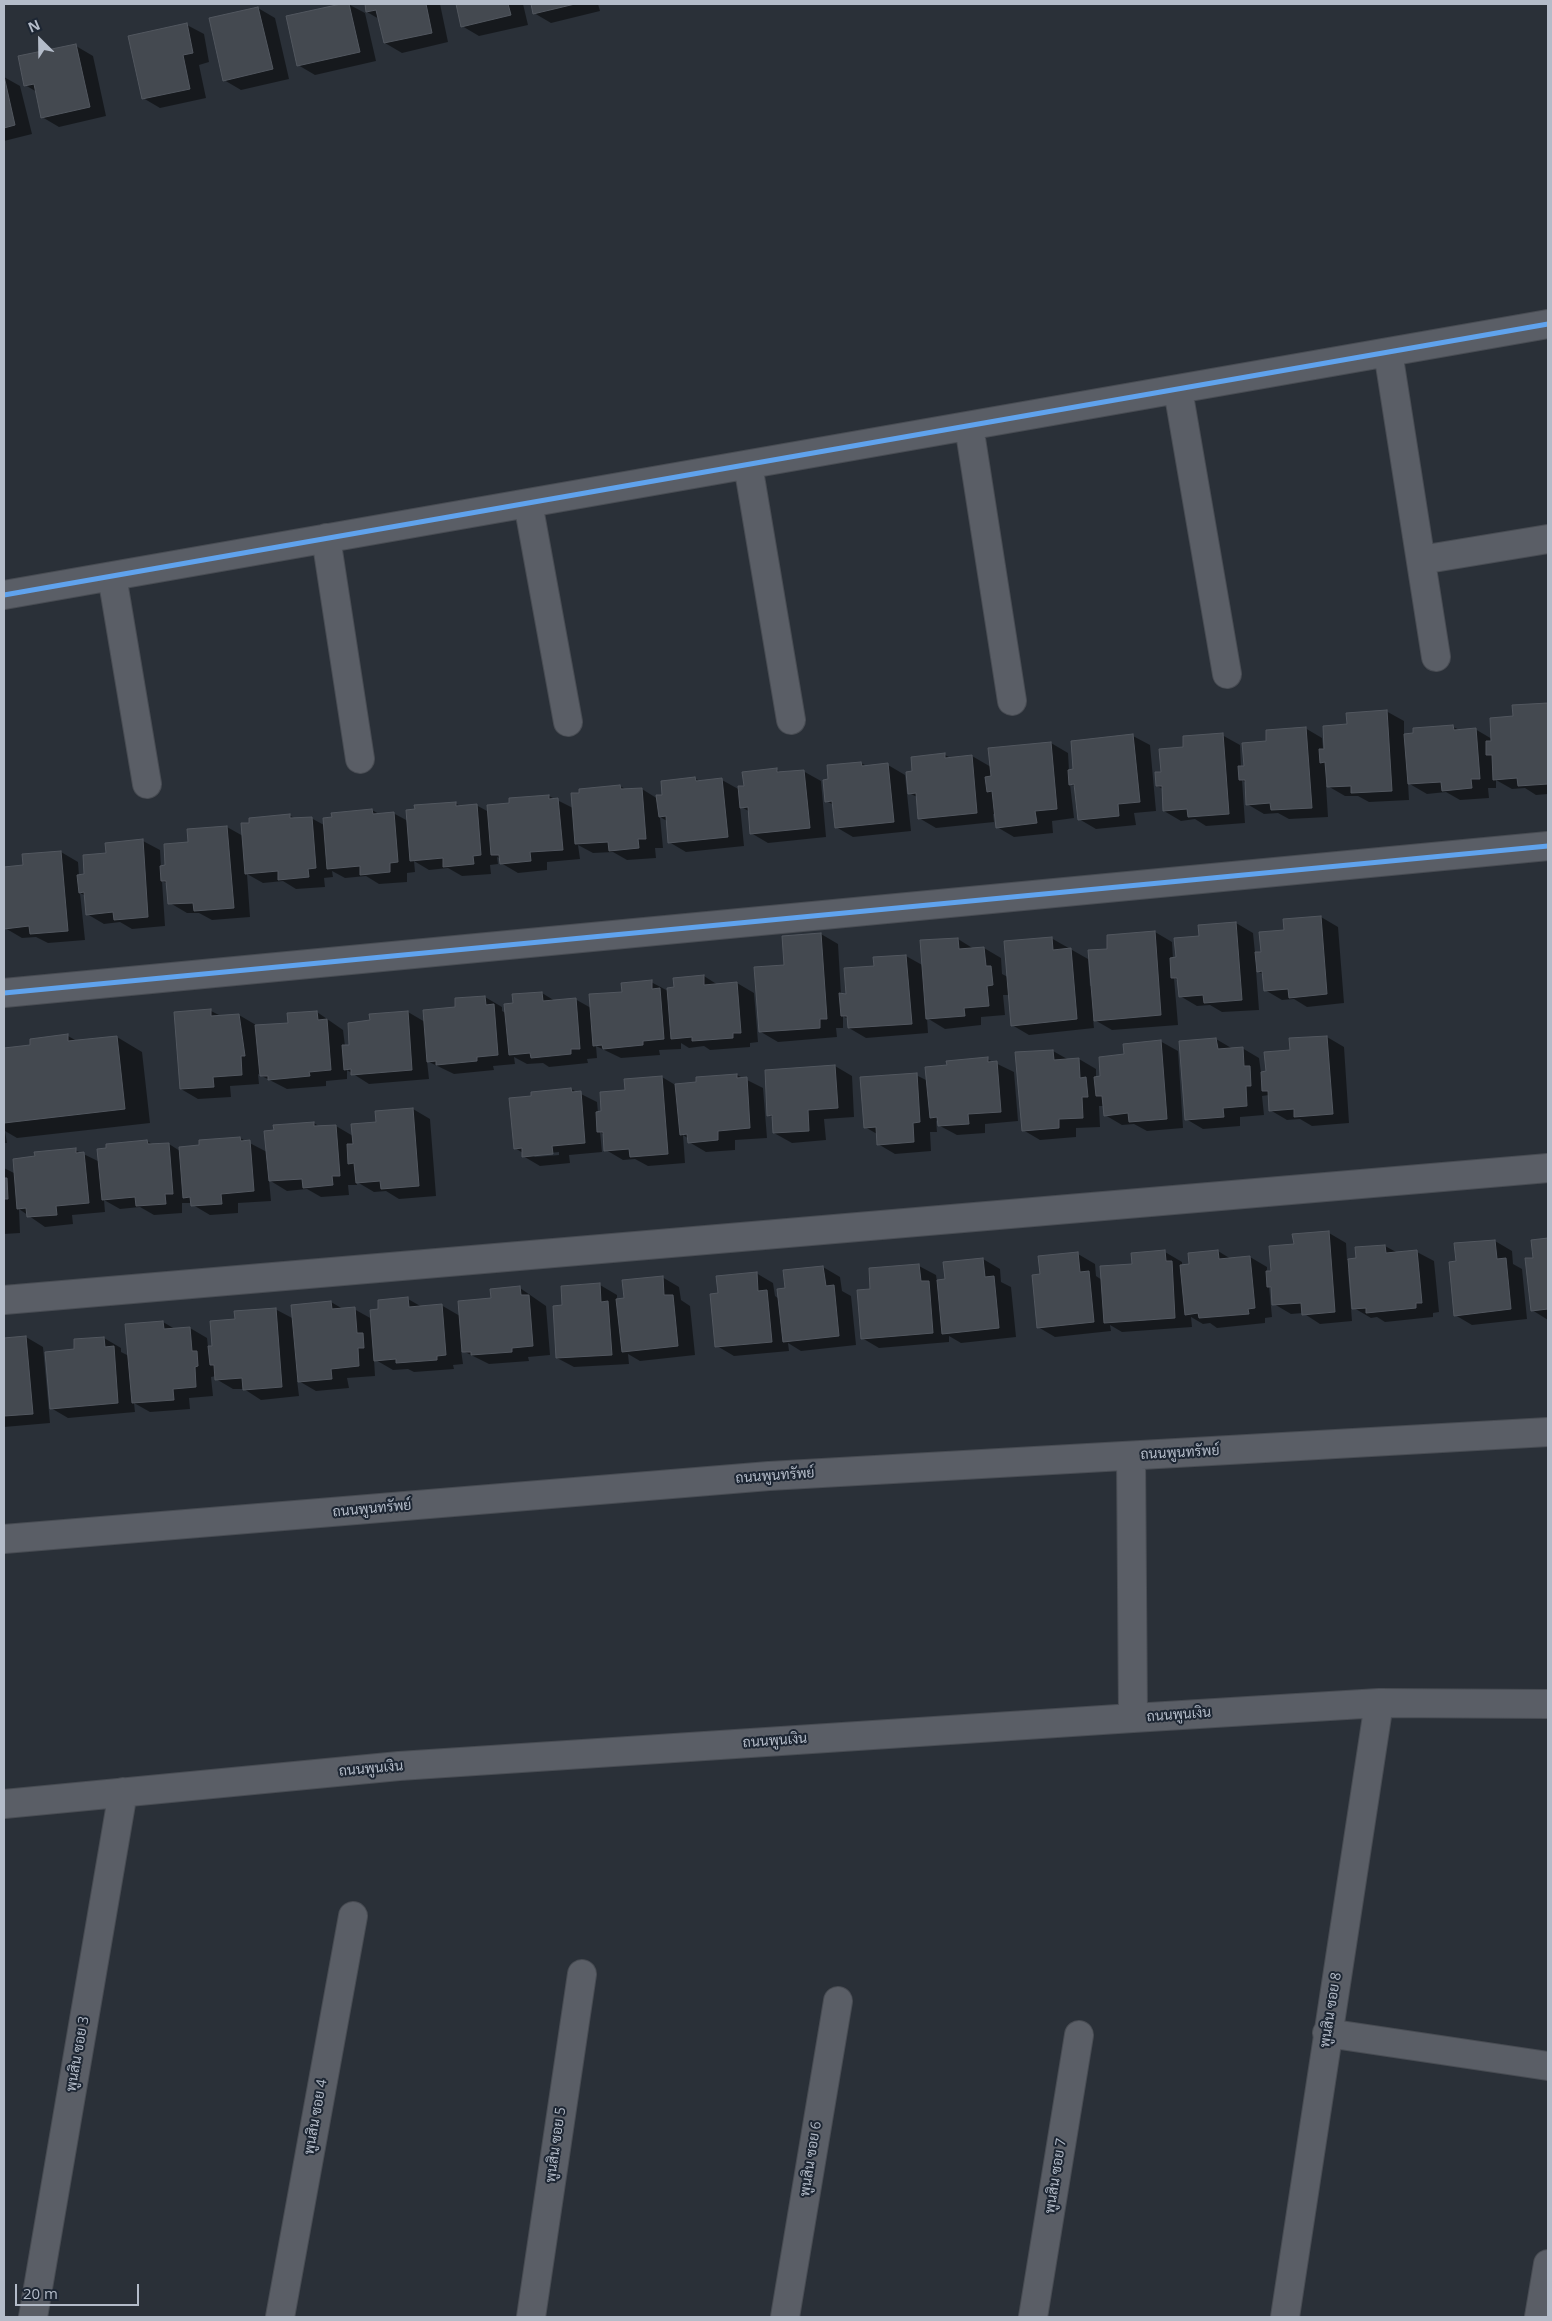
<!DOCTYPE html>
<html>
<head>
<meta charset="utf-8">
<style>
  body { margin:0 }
  #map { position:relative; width:1552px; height:2321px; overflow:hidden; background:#2a3038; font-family:"Open Sans",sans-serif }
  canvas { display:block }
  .frame { position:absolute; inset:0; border:5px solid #b4bcc9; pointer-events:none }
  .north { position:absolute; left:15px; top:15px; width:50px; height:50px; -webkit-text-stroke:4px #1d2633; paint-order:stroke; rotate:337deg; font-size:14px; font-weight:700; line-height:20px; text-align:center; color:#b4bcc9 }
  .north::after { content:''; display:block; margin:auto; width:18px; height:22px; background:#b4bcc9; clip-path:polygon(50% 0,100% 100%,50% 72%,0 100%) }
  .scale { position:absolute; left:15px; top:2284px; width:124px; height:22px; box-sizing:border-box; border:2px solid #b4bcc9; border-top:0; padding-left:6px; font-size:15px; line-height:18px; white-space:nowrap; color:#b4bcc9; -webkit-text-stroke:4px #1d2633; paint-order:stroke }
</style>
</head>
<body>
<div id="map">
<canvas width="1552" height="2321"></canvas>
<div class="frame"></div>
<div class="north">N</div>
<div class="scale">20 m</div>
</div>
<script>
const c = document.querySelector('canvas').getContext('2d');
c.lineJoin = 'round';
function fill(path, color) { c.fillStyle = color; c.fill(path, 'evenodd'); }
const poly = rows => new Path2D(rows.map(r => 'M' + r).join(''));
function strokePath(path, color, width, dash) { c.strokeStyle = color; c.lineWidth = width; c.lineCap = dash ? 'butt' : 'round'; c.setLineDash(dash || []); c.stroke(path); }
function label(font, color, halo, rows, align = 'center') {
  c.font = font + ' "Open Sans",Sarabun,sans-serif'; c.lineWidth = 4; c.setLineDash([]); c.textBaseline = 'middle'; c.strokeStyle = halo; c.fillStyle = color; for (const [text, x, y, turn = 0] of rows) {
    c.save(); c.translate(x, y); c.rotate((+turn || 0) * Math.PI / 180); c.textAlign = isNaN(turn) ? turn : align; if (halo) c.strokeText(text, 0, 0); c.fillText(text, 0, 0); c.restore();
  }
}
const shadow = poly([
  [348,4,365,13,376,61,315,75,298,65,287,17],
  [366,4,440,4,448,42,402,53,385,43,379,19,367,12],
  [457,4,523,4,528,25,479,36,462,26],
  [532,4,598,4,600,11,551,23,534,13],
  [258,8,275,18,289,79,241,90,224,80],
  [187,25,204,34,209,62,199,65,206,98,160,108,143,98],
  [76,46,93,56,106,116,59,127,42,117,37,92,25,85],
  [4,77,20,86,32,134,4,141],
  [1548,704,1548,794,1536,795,1525,788,1512,789,1496,780,1496,788,1488,788,1489,798,1460,800,1446,792,1427,794,1408,783,1409,800,1369,802,1358,796,1345,796,1326,785,1328,817,1289,819,1278,813,1264,814,1247,804,1246,783,1242,780,1245,823,1206,826,1195,819,1181,821,1164,811,1163,789,1157,786,1162,773,1184,748,1222,735,1240,745,1241,767,1245,767,1267,742,1305,728,1322,738,1323,748,1326,748,1348,725,1386,711,1404,721,1404,735,1453,727,1460,730,1475,729,1492,739,1515,717,1514,707],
  [1133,736,1150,745,1156,811,1134,813,1136,825,1096,829,1079,819,1076,787,1070,784,1074,818,1052,821,1053,833,1014,837,997,827,996,814,993,814,994,822,936,828,919,818,917,797,909,793,913,772,945,755,951,758,972,756,991,767,1051,743,1068,753,1069,771,1074,770],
  [861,763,867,766,888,765,905,775,911,831,853,837,836,827,834,805,826,801],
  [777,770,782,773,803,771,821,781,826,837,768,843,751,833,750,812,740,806,744,846,686,852,669,842,667,821,660,817,663,848,655,848,656,858,627,860,613,852,593,853,578,845,580,859,547,862,547,870,518,873,501,863,501,859,497,857,498,864,490,865,491,874,462,876,448,868,429,870,414,861,415,872,407,873,407,882,379,884,366,876,345,878,332,871,333,877,324,878,325,887,296,889,283,881,263,883,247,874,250,917,212,920,199,913,187,913,170,903,168,884,162,881,165,926,132,929,120,922,104,924,87,914,86,896,80,893,85,940,48,943,36,937,22,938,5,928,4,868,24,866,61,852,78,862,79,876,85,875,107,854,143,841,160,850,161,867,167,866,190,843,227,827,243,836,250,824,289,815,296,819,311,818,324,825,372,810,379,814,393,813,408,821,455,803,462,807,476,805,489,812,510,804,549,796,573,808,620,786,627,790,642,789,658,799,695,778,701,782,722,780,740,790],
  [1321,917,1338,927,1344,1003,1307,1007,1294,999,1282,1000,1265,990,1264,975,1256,970,1259,1010,1222,1012,1210,1005,1197,1006,1180,996,1179,981,1174,978,1178,1025,1112,1030,1093,1019,1094,1028,1029,1035,1012,1025,1010,995,1003,995,1005,1015,981,1017,981,1025,945,1029,927,1018,928,1033,866,1038,849,1028,848,1019,843,1016,843,1028,836,1028,837,1037,778,1042,761,1032,786,966,821,934,838,944,841,995,847,995,875,967,906,956,924,966,958,939,974,949,984,948,1001,958,1002,974,1008,977,1051,938,1088,959,1090,986,1092,986,1109,950,1155,932,1172,942,1173,959,1177,958,1201,937,1236,923,1253,933,1255,953,1262,953,1286,931],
  [704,976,718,985,737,983,754,993,758,1042,750,1043,750,1047,710,1050,704,1046,689,1048,681,1043,681,1049,659,1050,660,1055,621,1058,596,1046,597,1058,587,1059,588,1063,549,1067,543,1063,527,1064,514,1057,515,1064,493,1066,494,1070,454,1074,427,1061,429,1079,369,1084,347,1070,347,1079,326,1081,326,1086,287,1089,258,1074,259,1084,230,1086,231,1097,198,1099,181,1089,211,1011,221,1016,239,1015,256,1025,290,1024,317,1012,343,1030,345,1046,351,1046,371,1022,408,1012,425,1022,485,997,502,1007,502,1011,506,1013,514,1004,542,993,555,1001,575,999,591,1008,651,982,668,991],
  [68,1036,77,1041,117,1037,142,1052,150,1123,17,1138,5,1131,7,1143,4,1143,4,1049,31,1046],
  [1327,1037,1344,1047,1349,1123,1312,1126,1300,1119,1287,1120,1270,1110,1269,1095,1262,1096,1264,1115,1240,1117,1240,1126,1203,1129,1186,1119,1216,1039,1233,1049,1242,1048,1259,1058,1261,1073,1267,1072,1291,1051],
  [1160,1041,1178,1051,1183,1128,1147,1131,1134,1124,1122,1125,1105,1115,1104,1106,1099,1106,1100,1127,1076,1128,1076,1137,1040,1140,1023,1130,1053,1051,1069,1060,1079,1059,1096,1069,1096,1078,1101,1078,1125,1055],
  [987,1059,1014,1072,1018,1121,985,1124,985,1133,957,1135,940,1126,936,1120,937,1132,930,1132,931,1151,895,1154,878,1144,877,1134,865,1127,916,1075,928,1081,948,1066],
  [835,1066,852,1076,854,1117,824,1119,826,1140,792,1143,774,1133,774,1118,768,1115],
  [737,1075,763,1088,767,1138,735,1140,735,1150,706,1152,689,1142,689,1139,683,1135,685,1163,648,1166,635,1159,623,1160,606,1150,604,1135,600,1132,602,1152,569,1155,570,1163,540,1166,523,1156,523,1153,515,1148,532,1097,571,1089,597,1102,598,1113,626,1091,662,1077,677,1086],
  [559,1152,559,1155,535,1157,533,1155],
  [413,1109,430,1119,436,1196,399,1199,386,1191,374,1192,357,1182,357,1185,348,1185,349,1195,321,1197,307,1189,287,1191,269,1180,271,1201,238,1203,238,1213,210,1215,193,1205,190,1200,190,1203,182,1203,182,1213,154,1215,140,1207,120,1209,104,1200,105,1212,72,1215,73,1224,45,1227,19,1209,20,1233,4,1234,4,1168,16,1174,75,1150,100,1162,147,1141,154,1145,169,1144,180,1151,240,1138,267,1152,314,1123,320,1127,336,1126,353,1136,377,1123],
  [1329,1233,1346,1243,1347,1260,1358,1259,1385,1246,1398,1253,1417,1252,1434,1261,1439,1312,1433,1313,1433,1317,1385,1322,1377,1317,1371,1318,1354,1308,1350,1270,1348,1270,1352,1321,1320,1324,1303,1313,1291,1314,1274,1304,1272,1289,1269,1287,1272,1317,1265,1318,1265,1323,1217,1328,1210,1323,1203,1324,1191,1317,1192,1327,1122,1332,1110,1325,1111,1331,1055,1337,1038,1327,1041,1275,1078,1254,1095,1264,1096,1276,1102,1280,1165,1252,1182,1262,1182,1266,1190,1265,1218,1251,1231,1259,1250,1257,1267,1267,1267,1272,1272,1272,1295,1245],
  [1548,1239,1548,1320,1532,1310,1534,1259,1533,1241],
  [1495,1241,1512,1251,1513,1264,1522,1269,1527,1319,1472,1325,1455,1315,1458,1262],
  [983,1259,1000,1269,1001,1282,1011,1287,1016,1337,961,1343,949,1336,949,1342,879,1348,862,1338,872,1290,919,1266,936,1275,937,1282,946,1281,944,1263],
  [823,1267,840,1277,842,1291,851,1296,856,1345,801,1351,788,1343,789,1351,734,1356,717,1346,719,1295,756,1273,773,1283,775,1296,779,1299,786,1289],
  [662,1277,679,1287,681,1300,690,1306,695,1355,640,1361,628,1354,629,1364,574,1367,557,1358,564,1306,600,1285,617,1295,617,1300,625,1299],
  [520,1288,546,1306,550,1355,528,1357,529,1361,489,1364,461,1350,463,1364,453,1365,454,1369,414,1372,408,1369,393,1370,374,1359,375,1376,347,1378,349,1388,316,1391,297,1380,299,1396,261,1400,244,1389,233,1389,216,1379,216,1376,211,1377,213,1396,189,1398,190,1409,150,1412,134,1403,135,1412,68,1418,51,1408,76,1350,104,1338,121,1348,121,1352,129,1356,163,1322,175,1329,190,1328,207,1338,208,1347,214,1347,236,1320,275,1309,294,1319,331,1302,343,1309,354,1309,372,1319,379,1311,408,1299,422,1307,441,1305,460,1316],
  [26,1337,43,1347,50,1423,4,1427,4,1339]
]);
const building = poly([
  [341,4,349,4,360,52,297,66,286,16,341,4],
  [365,4,426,4,432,33,384,43,376,10,366,12,365,4],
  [456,4,508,4,511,15,461,27,456,4],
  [531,4,575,4,533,14,531,4],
  [258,7,273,69,223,81,209,18,258,7],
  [187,23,193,53,183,55,190,89,142,99,128,36,187,23],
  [76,44,90,107,41,118,34,84,24,86,18,56,76,44],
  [4,76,15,125,4,128,4,76],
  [1548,703,1548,784,1518,786,1517,778,1493,780,1492,755,1486,755,1486,741,1491,741,1490,718,1513,716,1512,705,1548,703],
  [1387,710,1392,791,1351,793,1351,786,1327,787,1325,762,1320,763,1319,749,1324,749,1323,726,1347,724,1346,713,1387,710],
  [1453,725,1454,730,1476,728,1480,779,1471,779,1472,788,1442,791,1441,782,1408,784,1404,734,1413,733,1413,728,1453,725],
  [1306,727,1312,808,1271,810,1270,803,1246,805,1245,780,1239,780,1238,766,1244,766,1242,743,1266,741,1266,730,1306,727],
  [1223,733,1229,814,1188,817,1187,809,1163,811,1162,786,1156,786,1155,772,1161,772,1159,749,1183,747,1183,736,1223,733],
  [1133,734,1140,802,1118,804,1119,816,1078,820,1074,784,1069,785,1068,770,1073,769,1071,741,1133,734],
  [1051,742,1057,809,1035,811,1037,823,996,828,992,791,987,792,985,777,991,776,988,748,1051,742],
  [945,753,945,758,972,755,977,813,918,819,916,793,908,794,906,772,912,771,911,757,945,753],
  [861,762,862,766,888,763,894,822,835,828,832,801,825,802,823,780,828,779,827,765,861,762],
  [777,768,777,772,804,770,810,828,750,834,748,807,740,808,738,786,744,786,742,772,777,768],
  [695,777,696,781,722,778,728,837,668,843,666,816,659,817,656,795,662,795,661,781,695,777],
  [620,785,621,789,642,788,646,839,638,839,639,848,609,851,608,842,575,844,571,793,579,793,579,789,620,785],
  [549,795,549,799,558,798,563,850,530,852,531,861,500,864,499,855,491,855,487,805,509,803,509,798,549,795],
  [456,802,456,806,477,804,481,855,473,856,474,864,443,867,443,858,410,861,406,810,415,809,414,805,456,802],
  [372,809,373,814,394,812,398,862,390,863,390,872,360,875,360,866,327,869,323,818,332,817,331,813,372,809],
  [290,814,290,818,312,817,316,868,308,869,309,877,278,880,278,871,245,874,241,823,249,823,249,818,290,814],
  [227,826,234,908,194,911,193,903,168,904,166,881,161,881,160,866,165,865,164,844,188,842,187,829,227,826],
  [143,839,148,917,114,920,113,912,86,915,84,892,79,893,77,875,84,874,83,855,106,853,105,843,143,839],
  [61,851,68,931,30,934,29,926,4,929,4,867,23,865,22,854,61,851],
  [1321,916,1327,994,1289,998,1288,989,1264,991,1262,971,1257,972,1255,952,1261,952,1259,932,1284,930,1283,919,1321,916],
  [1236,922,1242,1000,1204,1003,1203,995,1179,997,1177,978,1171,978,1170,958,1176,957,1174,938,1199,936,1198,925,1236,922],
  [1155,931,1161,1015,1094,1021,1088,950,1107,949,1107,935,1155,931],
  [821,933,827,1019,820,1019,820,1028,759,1032,754,967,784,965,782,936,821,933],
  [1052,937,1053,950,1071,948,1077,1019,1011,1026,1004,941,1052,937],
  [958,938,959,949,984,947,986,966,991,966,993,985,987,986,989,1006,964,1008,965,1016,926,1019,920,940,958,938],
  [906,955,912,1024,848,1028,847,1016,841,1016,839,993,846,994,844,968,874,966,873,957,906,955],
  [704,975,704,985,737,982,741,1033,733,1033,733,1038,692,1041,692,1037,671,1039,667,988,674,987,673,978,704,975],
  [652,980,652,989,660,988,664,1039,643,1041,643,1045,603,1049,602,1045,593,1046,589,994,622,992,621,983,652,980],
  [542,992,543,1001,576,998,580,1049,571,1049,571,1054,531,1058,530,1053,509,1055,504,1004,513,1003,512,994,542,992],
  [485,996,486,1005,494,1004,498,1055,477,1057,477,1061,436,1065,436,1061,427,1062,423,1010,455,1007,455,998,485,996],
  [211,1009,211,1016,239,1014,245,1056,241,1056,242,1075,213,1077,214,1087,180,1089,174,1012,211,1009],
  [317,1011,318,1020,327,1019,331,1070,309,1072,310,1076,268,1080,268,1076,260,1076,255,1025,288,1023,287,1013,317,1011],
  [408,1011,412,1070,351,1075,351,1069,344,1070,342,1045,349,1045,348,1023,370,1020,369,1014,408,1011],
  [68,1034,68,1041,117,1036,125,1109,4,1123,4,1048,30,1045,30,1039,68,1034],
  [1327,1036,1333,1114,1294,1117,1294,1109,1269,1111,1268,1091,1262,1091,1261,1072,1266,1071,1264,1052,1290,1050,1289,1038,1327,1036],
  [1216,1038,1218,1049,1243,1047,1244,1066,1250,1066,1251,1086,1246,1086,1247,1106,1223,1108,1224,1117,1185,1120,1179,1041,1216,1038],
  [1161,1040,1167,1119,1129,1122,1128,1113,1104,1116,1102,1096,1096,1096,1094,1077,1100,1076,1099,1057,1124,1054,1123,1044,1161,1040],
  [1053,1050,1054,1060,1079,1058,1080,1078,1086,1077,1088,1097,1082,1097,1083,1118,1059,1119,1059,1128,1022,1131,1015,1052,1053,1050],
  [988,1057,988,1062,997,1061,1001,1112,968,1114,969,1124,938,1126,937,1117,930,1118,925,1067,947,1065,946,1061,988,1057],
  [835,1065,838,1108,808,1110,809,1131,773,1133,772,1115,767,1116,765,1070,835,1065],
  [917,1073,920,1122,913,1123,914,1142,877,1145,876,1127,864,1128,860,1077,917,1073],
  [737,1074,737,1078,747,1077,750,1128,718,1131,718,1140,688,1143,687,1134,680,1135,675,1084,696,1082,696,1077,737,1074],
  [662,1076,668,1154,630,1157,629,1149,604,1151,603,1132,597,1132,596,1112,601,1111,600,1092,625,1090,624,1079,662,1076],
  [571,1088,572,1092,581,1091,585,1143,552,1146,553,1154,522,1157,522,1148,514,1149,509,1098,531,1096,531,1092,571,1088],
  [413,1108,419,1186,381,1189,380,1181,356,1183,354,1163,348,1164,347,1144,353,1144,351,1124,376,1122,375,1111,413,1108],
  [314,1122,314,1126,336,1125,340,1176,332,1176,333,1185,303,1188,302,1179,269,1181,264,1131,274,1130,273,1125,314,1122],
  [240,1137,241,1141,250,1140,254,1191,221,1194,222,1204,191,1206,190,1197,183,1198,179,1147,199,1145,199,1140,240,1137],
  [147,1140,148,1144,169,1143,173,1194,165,1194,166,1204,136,1206,135,1197,102,1200,97,1149,106,1148,106,1144,147,1140],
  [76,1148,76,1153,84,1152,89,1203,56,1206,57,1215,27,1217,26,1208,17,1209,13,1159,35,1156,34,1152,76,1148],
  [4,1178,7,1178,8,1199,4,1199,4,1178],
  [1329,1231,1335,1312,1302,1315,1301,1303,1272,1305,1271,1287,1267,1287,1266,1271,1271,1271,1269,1246,1294,1244,1292,1234,1329,1231],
  [1548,1238,1548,1309,1531,1311,1525,1258,1533,1258,1531,1240,1548,1238],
  [1495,1240,1497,1259,1506,1258,1511,1309,1454,1316,1449,1262,1456,1261,1454,1243,1495,1240],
  [1385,1245,1386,1253,1417,1250,1422,1303,1416,1303,1416,1308,1366,1313,1366,1308,1352,1309,1348,1259,1356,1258,1355,1247,1385,1245],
  [1165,1250,1166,1261,1172,1261,1175,1318,1104,1323,1100,1266,1132,1264,1131,1253,1165,1250],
  [1218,1250,1219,1259,1250,1256,1255,1308,1248,1309,1249,1314,1199,1318,1198,1313,1185,1315,1180,1265,1189,1264,1188,1253,1218,1250],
  [1078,1252,1080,1272,1089,1271,1094,1322,1037,1328,1032,1275,1040,1274,1038,1256,1078,1252],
  [983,1258,985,1277,994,1276,999,1328,942,1334,937,1280,945,1279,943,1262,983,1258],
  [919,1264,921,1281,929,1281,933,1333,861,1339,857,1290,870,1289,869,1268,919,1264],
  [823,1266,826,1286,834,1285,839,1336,783,1342,777,1289,785,1288,783,1270,823,1266],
  [757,1272,758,1291,767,1290,772,1342,715,1347,710,1294,718,1293,716,1276,757,1272],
  [663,1276,664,1295,673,1295,678,1346,622,1352,616,1299,624,1298,622,1280,663,1276],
  [600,1283,601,1302,608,1301,612,1355,556,1358,553,1306,562,1305,561,1286,600,1283],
  [520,1286,521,1295,529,1295,533,1346,512,1348,512,1352,471,1355,471,1352,462,1352,458,1301,491,1298,490,1289,520,1286],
  [408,1297,409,1307,442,1304,446,1355,437,1356,437,1360,396,1363,396,1359,374,1361,370,1310,378,1309,378,1300,408,1297],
  [331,1301,332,1309,355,1307,357,1333,363,1333,364,1348,358,1348,359,1366,331,1369,332,1379,298,1382,291,1305,331,1301],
  [276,1308,282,1387,243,1390,242,1378,215,1380,214,1365,210,1365,208,1346,212,1346,210,1321,235,1319,234,1311,276,1308],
  [163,1321,164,1329,190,1327,192,1351,197,1351,198,1366,195,1367,196,1387,173,1389,174,1400,132,1403,125,1324,163,1321],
  [26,1336,33,1414,4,1416,4,1338,26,1336],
  [104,1337,105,1347,114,1346,118,1403,50,1409,45,1352,74,1349,74,1339,104,1337]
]);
const minor = poly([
  [1388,352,1436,657],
  [1178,390,1227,674],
  [969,426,1012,701],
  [748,465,791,720],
  [528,503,568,722],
  [326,538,360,759],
  [1421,560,1548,539],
  [112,576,147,784],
  [4,595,1548,324],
  [4,993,1548,846],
  [4,1300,1548,1168],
  [1131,1456,1133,1718],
  [4,1539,769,1476,1548,1432],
  [4,1804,399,1766,1133,1718,1379,1703,1548,1704],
  [1327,2033,1548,2066],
  [33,2317,123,1792],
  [280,2317,353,1916],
  [531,2317,582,1974],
  [785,2317,838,2001],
  [1033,2317,1079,2035],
  [1285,2317,1379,1703],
  [1539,2317,1548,2264]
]);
const cycleway = poly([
  [4,595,1548,324],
  [4,993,1548,846]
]);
const streetNames = [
  ["ถนนพูนทรัพย์",1180,1453,-3],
  ["ถนนพูนทรัพย์",775,1476,-4],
  ["ถนนพูนทรัพย์",372,1509,-5],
  ["ถนนพูนเงิน",1179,1715,-4],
  ["ถนนพูนเงิน",775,1741,-4],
  ["ถนนพูนเงิน",371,1769,-5],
  ["พูนสิน ซอย 8",1331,2010,-81],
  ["พูนสิน ซอย 3",78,2054,-80],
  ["พูนสิน ซอย 4",316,2117,-80],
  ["พูนสิน ซอย 5",556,2145,-82],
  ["พูนสิน ซอย 6",811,2159,-81],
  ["พูนสิน ซอย 7",1056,2176,-81]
];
fill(shadow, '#0007');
fill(building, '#444950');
strokePath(building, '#52575f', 1);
strokePath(minor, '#484c53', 30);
strokePath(minor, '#5a5e66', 28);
strokePath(cycleway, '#60a3ed', 5);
label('14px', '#b4bcc9', '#1d2633', streetNames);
</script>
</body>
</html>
